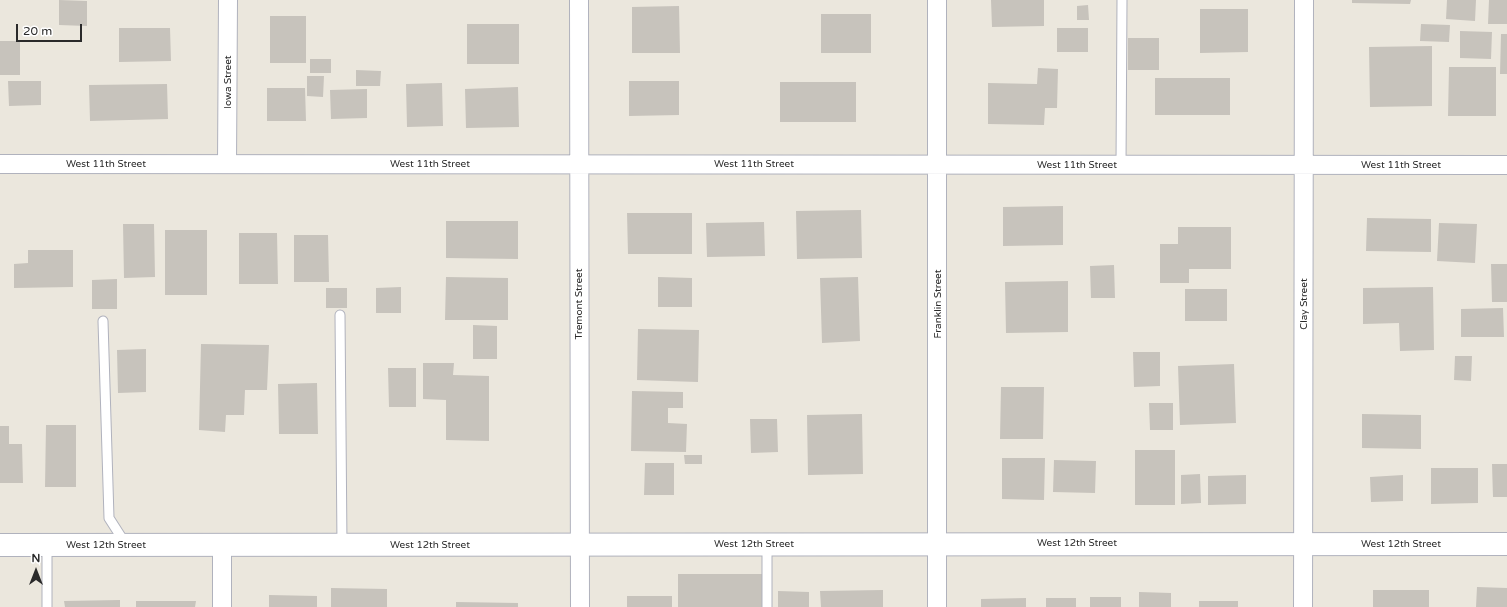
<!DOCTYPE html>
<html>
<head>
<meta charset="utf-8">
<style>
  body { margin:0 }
  #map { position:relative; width:1507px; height:607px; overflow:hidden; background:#ebe7dd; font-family:"Varela Round",sans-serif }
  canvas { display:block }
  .north { position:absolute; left:16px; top:551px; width:40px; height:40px; -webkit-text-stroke:3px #fff; paint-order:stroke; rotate:0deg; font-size:11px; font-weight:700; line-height:16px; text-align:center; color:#2a2a2a }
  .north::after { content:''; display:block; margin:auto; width:14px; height:18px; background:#2a2a2a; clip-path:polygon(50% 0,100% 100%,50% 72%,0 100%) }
  .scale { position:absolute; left:16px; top:24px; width:66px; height:18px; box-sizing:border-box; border:2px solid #2a2a2a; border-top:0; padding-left:5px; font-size:12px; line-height:14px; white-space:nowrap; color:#2a2a2a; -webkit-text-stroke:3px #fff; paint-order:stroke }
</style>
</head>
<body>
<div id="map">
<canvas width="1507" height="607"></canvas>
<div class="north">N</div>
<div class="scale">20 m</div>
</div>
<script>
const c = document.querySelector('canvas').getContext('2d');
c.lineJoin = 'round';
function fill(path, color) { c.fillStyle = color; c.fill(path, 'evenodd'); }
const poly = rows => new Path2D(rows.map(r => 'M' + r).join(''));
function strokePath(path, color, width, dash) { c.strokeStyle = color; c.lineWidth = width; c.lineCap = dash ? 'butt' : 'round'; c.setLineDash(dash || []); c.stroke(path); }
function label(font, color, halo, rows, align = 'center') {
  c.font = font + ' "Varela Round",sans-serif'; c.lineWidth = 3; c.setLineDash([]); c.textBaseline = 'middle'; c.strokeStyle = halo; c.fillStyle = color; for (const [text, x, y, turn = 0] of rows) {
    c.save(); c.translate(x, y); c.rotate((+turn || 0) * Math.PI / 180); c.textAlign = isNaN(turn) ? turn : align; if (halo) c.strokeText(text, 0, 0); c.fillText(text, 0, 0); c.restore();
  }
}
const building = poly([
  [59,0,87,1,87,26,59,25],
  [991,0,1044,0,1044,26,992,27],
  [1352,0,1411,0,1410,4,1352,3],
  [1447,0,1476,0,1475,21,1446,19],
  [1489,0,1507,0,1507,24,1488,24],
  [1088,5,1089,20,1077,20,1077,6],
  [679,6,680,53,632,53,632,7],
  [1200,9,1248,9,1248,52,1200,53],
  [821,14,871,14,871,53,821,53],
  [270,16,306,16,306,63,270,63],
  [467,24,519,24,519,64,467,64],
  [1421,24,1450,25,1449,42,1420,41],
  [119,28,170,28,171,61,119,62],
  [1057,28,1088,28,1088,52,1057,52],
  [1460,31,1492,32,1491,59,1460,58],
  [1501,34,1507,34,1507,74,1500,74],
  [1128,38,1159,38,1159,70,1128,70],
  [0,41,20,41,20,75,0,75],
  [1432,46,1432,106,1370,107,1369,47],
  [310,59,331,59,331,73,310,73],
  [1449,67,1496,67,1496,116,1448,116],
  [1038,68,1058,69,1057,108,1045,108,1044,125,988,124,988,83,1037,84],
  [356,70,381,71,380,86,356,86],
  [307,76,324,76,323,97,307,96],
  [1155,78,1230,78,1230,115,1155,115],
  [8,81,41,81,41,105,9,106],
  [629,81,679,81,679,115,629,116],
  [780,82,856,82,856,122,780,122],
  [442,83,443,126,407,127,406,84],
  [167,84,168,119,90,121,89,85],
  [518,87,519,127,466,128,465,89],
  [267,88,305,88,306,121,267,121],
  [367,89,367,118,331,119,330,90],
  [1063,206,1063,245,1003,246,1003,207],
  [861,210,862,258,797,259,796,211],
  [627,213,692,213,692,254,628,254],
  [1367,218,1431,219,1431,252,1366,251],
  [446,221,518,221,518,259,446,258],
  [764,222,765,256,707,257,706,223],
  [1439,223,1477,224,1475,263,1437,261],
  [123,224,154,224,155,277,124,278],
  [1178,227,1231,227,1231,269,1189,269,1189,283,1160,283,1160,244,1178,244],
  [165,230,207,230,207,295,165,295],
  [239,233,277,233,278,284,239,284],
  [294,235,328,235,329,282,294,282],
  [28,250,73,250,73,287,14,288,14,264,28,263],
  [1491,264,1507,264,1507,302,1492,302],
  [1114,265,1115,298,1091,298,1090,266],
  [446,277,508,278,508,320,445,320],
  [658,277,692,278,692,307,658,307],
  [858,277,860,341,822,343,820,278],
  [117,279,117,309,92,309,92,280],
  [1068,281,1068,332,1006,333,1005,282],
  [401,287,401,313,376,313,376,288],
  [1433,287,1434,350,1400,351,1399,323,1363,324,1363,288],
  [326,288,347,288,347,308,326,308],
  [1185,289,1227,289,1227,321,1185,321],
  [1503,308,1504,337,1461,337,1461,309],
  [473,325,497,326,497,359,473,359],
  [638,329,699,330,698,382,637,380],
  [201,344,269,345,267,390,245,390,244,415,226,415,225,432,199,430],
  [146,349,146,392,118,393,117,350],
  [1133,352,1160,352,1160,386,1134,387],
  [1455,356,1472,356,1471,381,1454,380],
  [423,363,454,363,453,375,489,376,489,441,446,440,446,400,423,399],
  [1234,364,1236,423,1180,425,1178,366],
  [388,368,416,368,416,407,389,407],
  [317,383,318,434,279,434,278,384],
  [1001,387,1044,387,1043,439,1000,439],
  [632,391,683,392,683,408,668,408,668,423,687,424,686,452,631,451],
  [1149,403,1173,403,1173,430,1150,430],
  [862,414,863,474,808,475,807,415],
  [1362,414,1421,415,1421,449,1362,448],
  [750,419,777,419,778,452,751,453],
  [46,425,76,425,76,487,45,487],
  [0,426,9,426,9,444,22,444,23,483,0,483],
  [1135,450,1175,450,1175,505,1135,505],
  [684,455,702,455,702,464,685,464],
  [1002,458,1045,458,1044,500,1002,499],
  [1054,460,1096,461,1095,493,1053,492],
  [645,463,674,463,674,495,644,495],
  [1492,464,1507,464,1507,497,1493,497],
  [1431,468,1478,468,1478,503,1431,504],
  [1200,474,1201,503,1181,504,1181,475],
  [1246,475,1246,504,1208,505,1208,476],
  [1403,475,1403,501,1371,502,1370,477],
  [678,574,762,574,762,607,678,607],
  [1477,587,1507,588,1507,607,1476,607],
  [331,588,387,589,387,607,331,607],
  [883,590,883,607,821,607,820,591],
  [1373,590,1429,590,1429,607,1373,607],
  [778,591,809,592,809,607,778,607],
  [1139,592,1171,593,1171,607,1139,607],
  [269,595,317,596,317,607,269,607],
  [627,596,672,596,672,607,627,607],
  [1090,597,1121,597,1121,607,1090,607],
  [1026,598,1026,607,981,607,981,599],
  [1046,598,1076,598,1076,607,1046,607],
  [120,600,120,607,65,607,64,601],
  [136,601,196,601,195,607,136,607],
  [1199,601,1238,601,1238,607,1199,607],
  [456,602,518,603,518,607,456,607]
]);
const lane = poly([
  [1121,165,1122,0],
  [340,315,342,545],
  [103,321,109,518,125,543],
  [767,544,767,607],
  [47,545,47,607]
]);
const street = poly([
  [579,0,580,607],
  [937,0,937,607],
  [0,164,1507,165],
  [227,164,228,0],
  [222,545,222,607],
  [1303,607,1304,0]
]);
const secondary = poly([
  [0,545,1507,544]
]);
const streetNames = [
  ["Iowa Street",228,82,-90],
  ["West 11th Street",106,164],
  ["West 11th Street",430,164],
  ["West 11th Street",754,164],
  ["West 11th Street",1077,165],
  ["West 11th Street",1401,165],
  ["Tremont Street",579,304,-90],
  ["Franklin Street",938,304,-90],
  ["Clay Street",1304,304,-90],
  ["West 12th Street",1077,543],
  ["West 12th Street",754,544],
  ["West 12th Street",1401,544],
  ["West 12th Street",106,545],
  ["West 12th Street",430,545]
];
fill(building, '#c7c3bc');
strokePath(lane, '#b0b2bd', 11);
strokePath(street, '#b0b2bd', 20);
strokePath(secondary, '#b0b2bd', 24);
strokePath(lane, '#fff', 9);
strokePath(street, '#fff', 18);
strokePath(secondary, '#fff', 22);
label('10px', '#2a2a2a', '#fff', streetNames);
</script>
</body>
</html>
